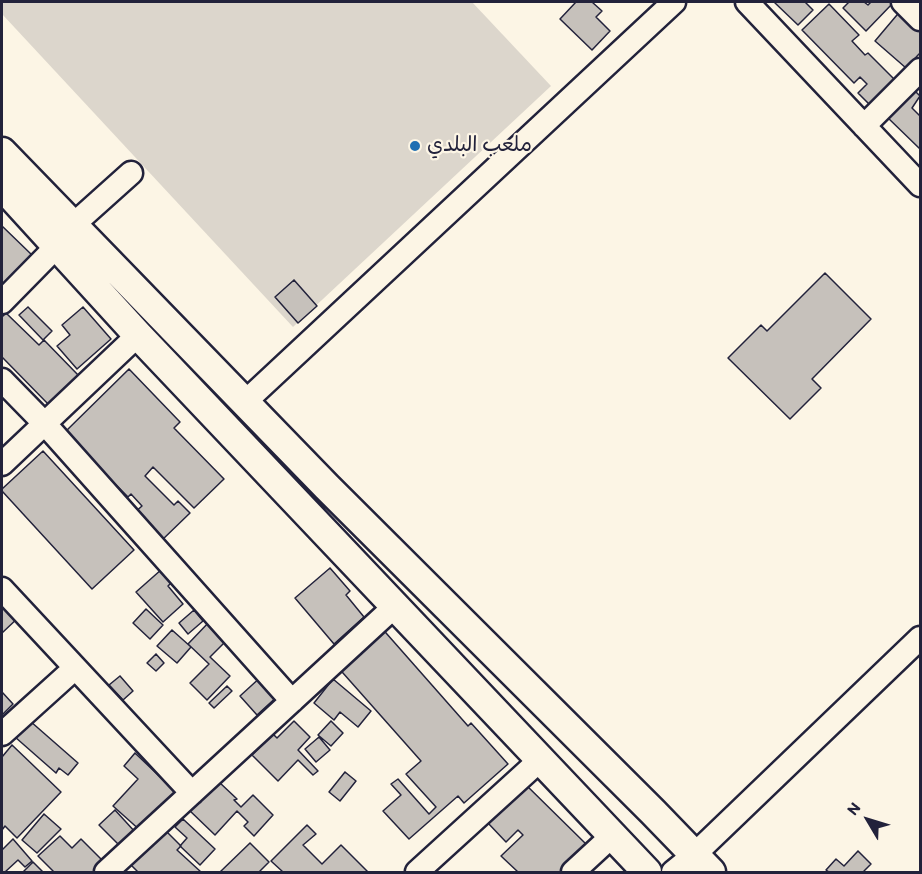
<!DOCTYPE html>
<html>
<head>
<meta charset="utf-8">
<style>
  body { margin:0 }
  #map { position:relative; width:922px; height:874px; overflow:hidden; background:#fcf5e5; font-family:Itim,sans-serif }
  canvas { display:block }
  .frame { position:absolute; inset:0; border:3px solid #22223b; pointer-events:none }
  .north { position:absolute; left:838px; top:790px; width:60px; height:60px; -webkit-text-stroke:4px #fcf5e5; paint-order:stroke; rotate:308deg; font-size:16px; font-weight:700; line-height:24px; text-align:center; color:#22223b }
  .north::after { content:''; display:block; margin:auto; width:21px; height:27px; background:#22223b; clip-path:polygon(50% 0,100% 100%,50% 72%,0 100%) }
</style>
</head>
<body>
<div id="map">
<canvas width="922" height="874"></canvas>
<div class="frame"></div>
<div class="north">N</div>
</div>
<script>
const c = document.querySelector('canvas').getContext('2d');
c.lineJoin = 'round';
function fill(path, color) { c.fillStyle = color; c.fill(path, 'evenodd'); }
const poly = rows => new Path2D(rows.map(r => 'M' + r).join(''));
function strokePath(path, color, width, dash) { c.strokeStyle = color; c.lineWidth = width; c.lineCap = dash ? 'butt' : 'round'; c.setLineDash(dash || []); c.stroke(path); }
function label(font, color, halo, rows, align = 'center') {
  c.font = font + ' Itim,"Playpen Sans Arabic",sans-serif'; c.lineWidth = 4.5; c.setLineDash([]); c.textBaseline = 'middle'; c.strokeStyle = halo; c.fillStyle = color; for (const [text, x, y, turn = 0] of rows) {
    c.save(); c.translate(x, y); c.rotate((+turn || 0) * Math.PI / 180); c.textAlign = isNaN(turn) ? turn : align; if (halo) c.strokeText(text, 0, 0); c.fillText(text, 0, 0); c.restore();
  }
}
const green = poly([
  [2,2,472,2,551,86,293,327,2,14]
]);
const building = poly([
  [576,2,592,2,602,11,596,17,610,31,592,50,560,19,576,2],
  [774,2,805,2,813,10,798,25,774,2],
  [849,2,864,2,868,5,871,2,891,2,893,3,866,31,843,8,849,2],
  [829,4,859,35,852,41,865,55,868,53,897,82,872,107,858,93,867,84,860,77,854,83,802,30,829,4],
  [902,9,920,25,920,54,919,54,906,68,875,41,902,9],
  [912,88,920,96,912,108,920,116,920,149,886,116,912,88],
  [2,226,32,255,2,285,2,226],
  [825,273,871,319,812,379,821,388,790,419,728,358,761,325,767,331,825,273],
  [294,280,317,306,298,323,275,297,294,280],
  [28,307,52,331,43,340,19,315,28,307],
  [83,307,111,339,77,369,57,346,70,335,62,325,83,307],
  [6,313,39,345,44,340,79,376,49,405,2,357,2,317,6,313],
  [129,369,180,422,174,428,224,479,194,508,153,467,145,476,174,505,178,501,190,513,161,541,134,513,142,506,131,494,128,497,64,433,129,369],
  [43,451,134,550,92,589,2,491,2,489,43,451],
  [330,568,350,591,346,595,364,617,334,644,295,598,330,568],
  [162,569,173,581,168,586,183,604,163,622,136,592,162,569],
  [2,597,20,616,2,633,2,597],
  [146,609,163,625,150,639,133,623,146,609],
  [194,610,203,621,188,634,179,623,194,610],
  [211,620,229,638,210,657,230,676,207,700,190,683,209,664,188,644,211,620],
  [379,625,468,726,471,723,508,764,464,803,458,796,409,839,383,811,401,795,391,784,398,779,429,814,436,807,406,774,421,761,335,664,379,625],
  [172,630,191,647,177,663,157,646,172,630],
  [156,654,164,663,156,671,147,663,156,654],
  [263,675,280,694,257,715,240,696,263,675],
  [120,676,133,691,123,700,109,685,120,676],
  [333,679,371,711,358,727,340,712,334,720,314,703,333,679],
  [227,686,232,691,214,708,209,703,227,686],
  [2,692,13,704,2,715,2,692],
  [30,721,78,763,68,775,59,768,56,773,15,737,30,721],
  [294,721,310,737,298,750,318,771,313,775,298,760,278,781,252,755,273,734,277,738,294,721],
  [331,721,343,733,331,746,318,735,331,721],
  [319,737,330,750,316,762,305,749,319,737],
  [12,745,61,792,17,838,5,826,2,830,2,757,12,745],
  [135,753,177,793,142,832,113,806,138,779,124,766,135,753],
  [345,772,356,781,340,801,329,792,345,772],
  [522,781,587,845,560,872,518,872,501,856,523,835,518,830,506,842,487,822,522,781],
  [219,782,237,799,234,800,241,807,253,795,273,815,254,836,244,826,248,822,237,811,215,835,188,809,219,782],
  [115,810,136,833,95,872,54,872,38,856,60,836,72,848,81,839,103,861,119,845,99,825,115,810],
  [44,814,61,829,37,853,22,840,44,814],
  [183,819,215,849,200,865,180,846,187,838,175,827,183,819],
  [307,825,316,834,303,845,322,864,341,845,368,872,283,872,271,861,307,825],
  [165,830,181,846,177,850,201,872,138,872,131,865,165,830],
  [13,839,32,861,25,867,18,860,5,872,2,872,2,850,13,839],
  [250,843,269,862,259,872,220,872,250,843],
  [858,851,871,864,864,871,866,872,829,872,826,870,836,859,844,866,858,851],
  [33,862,43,872,23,872,33,862]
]);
const minor = poly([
  [747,2,920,185],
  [903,2,920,19],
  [864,126,920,70],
  [2,302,57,246,73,225,131,173],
  [2,380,45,424,292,701],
  [245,402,674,2],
  [2,464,138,335],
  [2,589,192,793],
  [2,734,74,669],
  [106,872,395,606],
  [417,872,540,760],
  [573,872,612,836],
  [673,872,694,855,920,638]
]);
const major = poly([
  [2,152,327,487,653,812,711,872],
  [2,186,138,335,647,872]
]);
const markers = [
  [415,146,6,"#1f6fb2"]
];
const poiNames = [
  ["ملعب البلدي",427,146]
];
fill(green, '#dcd6cc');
fill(building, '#c6c1bb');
strokePath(building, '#22223b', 1.5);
strokePath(minor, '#22223b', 27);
strokePath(major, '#22223b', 33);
strokePath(minor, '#fcf5e5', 22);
strokePath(major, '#fcf5e5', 28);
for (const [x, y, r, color] of markers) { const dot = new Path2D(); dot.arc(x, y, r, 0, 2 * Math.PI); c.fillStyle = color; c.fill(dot); strokePath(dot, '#fcf5e5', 2); }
label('21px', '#22223b', '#fcf5e5', poiNames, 'left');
</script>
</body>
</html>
